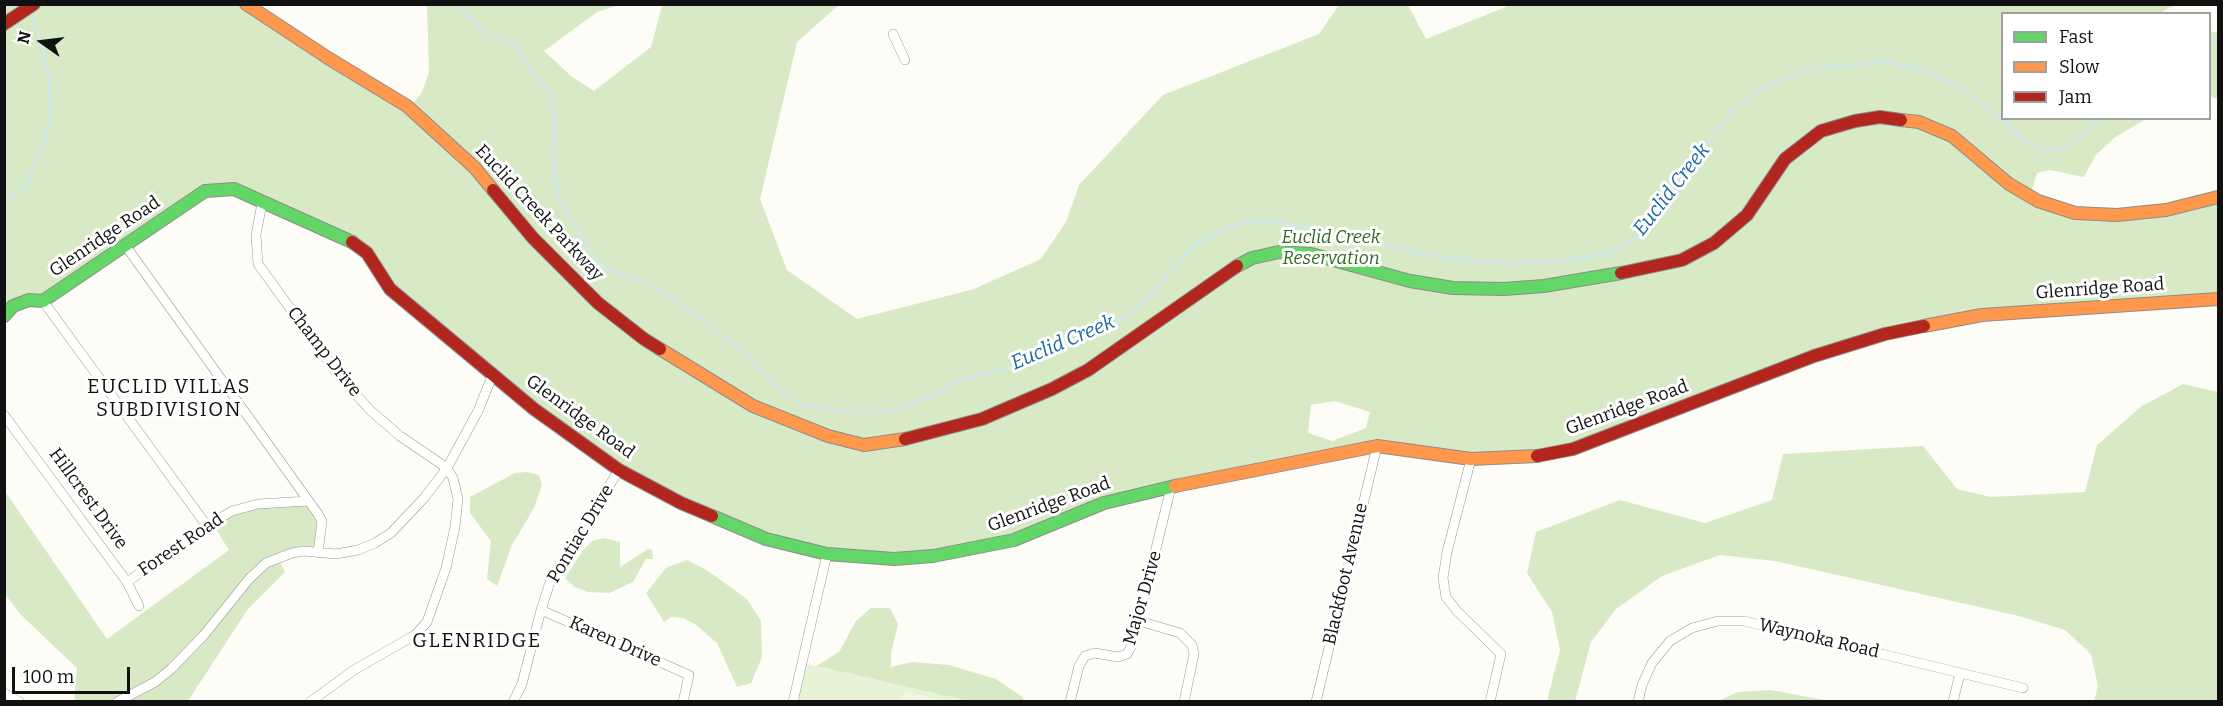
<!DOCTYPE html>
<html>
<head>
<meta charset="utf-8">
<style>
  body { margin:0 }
  #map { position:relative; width:2223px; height:706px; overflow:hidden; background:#fdfcf7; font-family:Bitter,serif }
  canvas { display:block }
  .frame { position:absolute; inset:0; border:6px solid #111; pointer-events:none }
  .legend { position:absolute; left:2001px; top:12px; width:210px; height:108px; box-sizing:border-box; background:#fff; border:2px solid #a0a0a0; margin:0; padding:8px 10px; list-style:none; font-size:18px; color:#111 }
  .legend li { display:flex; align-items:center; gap:12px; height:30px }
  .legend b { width:30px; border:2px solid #a0a0a0 }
  .north { position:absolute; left:12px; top:12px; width:60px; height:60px; -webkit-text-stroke:4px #fff; paint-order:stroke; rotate:284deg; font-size:16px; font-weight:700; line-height:24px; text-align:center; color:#111 }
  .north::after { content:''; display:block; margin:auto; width:21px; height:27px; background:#111; clip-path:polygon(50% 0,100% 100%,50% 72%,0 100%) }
  .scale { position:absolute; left:12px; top:667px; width:118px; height:27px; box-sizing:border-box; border:3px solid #111; border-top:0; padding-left:8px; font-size:18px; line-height:21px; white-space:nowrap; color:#111; -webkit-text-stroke:4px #fff; paint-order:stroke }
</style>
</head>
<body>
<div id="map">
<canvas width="2223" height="706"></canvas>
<div class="frame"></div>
<ul class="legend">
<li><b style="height:8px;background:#63d668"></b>Fast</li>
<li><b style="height:8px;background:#ff974d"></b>Slow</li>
<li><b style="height:8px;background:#b3261e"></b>Jam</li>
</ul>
<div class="north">N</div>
<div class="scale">100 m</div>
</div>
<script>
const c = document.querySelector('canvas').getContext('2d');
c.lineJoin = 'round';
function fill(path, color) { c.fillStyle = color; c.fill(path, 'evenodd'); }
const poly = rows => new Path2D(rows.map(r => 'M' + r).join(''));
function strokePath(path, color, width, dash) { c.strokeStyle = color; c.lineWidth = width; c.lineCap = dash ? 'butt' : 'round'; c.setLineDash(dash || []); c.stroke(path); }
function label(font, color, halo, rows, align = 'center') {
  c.font = font + ' Bitter,serif'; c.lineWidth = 6; c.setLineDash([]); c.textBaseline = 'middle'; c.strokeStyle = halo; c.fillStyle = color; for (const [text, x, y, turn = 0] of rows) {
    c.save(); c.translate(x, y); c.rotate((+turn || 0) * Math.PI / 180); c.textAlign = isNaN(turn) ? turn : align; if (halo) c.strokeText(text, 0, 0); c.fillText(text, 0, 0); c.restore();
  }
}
const green = poly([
  [802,663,968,701,793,702]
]);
const forest = poly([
  [1513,4,2175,5,2158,14,2002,14,2002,118,2146,119,2114,138,2095,156,2084,177,2050,170,2037,173,2030,197,2038,201,2117,215,2218,197,2218,299,1982,315,1885,334,1573,449,1502,458,1377,446,1144,492,1014,540,894,559,766,539,619,470,390,289,367,253,234,189,205,191,43,301,29,300,5,316,4,5,246,5,410,108,422,92,429,72,427,5,618,5,597,12,544,51,571,76,594,91,651,47,662,6,659,5,839,5,797,42,760,199,787,270,857,319,974,289,1041,259,1066,222,1079,185,1163,95,1319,34,1339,5,1408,5,1426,39],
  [1335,401,1370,412,1366,428,1332,441,1308,433,1311,405],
  [2210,31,2218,33,2218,99,2210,96],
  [2183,384,2218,392,2218,701,2094,701,2098,686,2091,654,2065,630,2019,616,1775,561,1720,555,1662,576,1616,609,1591,642,1575,701,1547,701,1560,650,1552,612,1527,573,1536,532,1620,500,1705,523,1772,500,1783,454,1923,446,1957,489,1991,497,2085,492,2097,445,2142,406],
  [527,472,539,475,542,485,534,508,512,545,497,586,487,579,491,541,470,513,470,497,515,473],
  [4,490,107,639,229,550,212,523,232,511,308,501,318,514,318,553,277,557,285,572,248,609,188,701,74,701,77,668,20,614,5,594],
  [604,538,620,542,620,567,648,549,652,550,653,559,646,559,633,582,609,593,588,592,575,587,565,578,584,549,592,541],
  [687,560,708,571,747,599,761,621,762,657,751,683,737,687,717,643,695,624,683,618,671,617,664,622,646,593,666,568],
  [871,608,890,608,898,624,891,654,891,667,912,662,949,665,996,679,1021,696,1025,701,968,701,816,666,839,652,856,621],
  [1771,690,1830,701,1718,701,1738,692]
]);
const pitch = poly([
  [906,691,947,701,899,701]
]);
const stream = poly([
  [459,4,459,8,487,35,514,43,528,66,550,92,554,123,553,169,560,198,584,242,603,268,643,281,673,298,749,356,760,371,778,389,801,404,840,412,889,412,935,395,955,382,1032,361,1085,338,1127,315,1149,296,1194,245,1233,225,1263,220,1310,228,1421,254,1465,260,1512,263,1560,261,1606,254,1639,237,1678,189,1713,136,1735,107,1767,86,1805,69,1888,62,1923,70,1963,90,2003,120,2023,140,2039,149,2060,149,2083,136,2101,118],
  [2210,40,2218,41],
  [4,201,25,188,43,147,50,117,49,77,43,48,31,13]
]);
const street = poly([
  [893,34,905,60],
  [262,203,256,235,258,264,339,376,371,411,400,436,447,468,453,478,458,499,455,527,446,568,427,622,415,635,354,670,310,702],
  [125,245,318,514,322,521,318,553],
  [43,301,207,526],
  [4,415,127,582,139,606],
  [1471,459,1447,552,1443,578,1446,597,1457,611,1501,654,1490,702],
  [127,582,207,526,232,511,258,504,308,501],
  [541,610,689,675,683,702],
  [1139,621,1180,633,1192,645,1194,654,1184,702],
  [4,693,20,702],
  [117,702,155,682,171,669,204,635,249,579,266,563,292,553,304,551,336,554,358,550,375,543,391,533,424,498,447,468,478,411,493,374],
  [513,702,522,684,541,610,551,579,619,470],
  [793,702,827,554],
  [1070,702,1079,666,1085,656,1095,653,1118,657,1127,654,1133,643,1171,487],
  [1316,702,1377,446],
  [1638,702,1642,685,1652,663,1670,641,1692,628,1718,621,1744,621,2023,688],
  [1953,702,1960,673]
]);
const fast = poly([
  [1237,266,1252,258,1279,252,1311,254,1410,281,1453,288,1504,289,1544,286,1621,273],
  [4,316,13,306,29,300,43,301,205,191,234,189,352,242],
  [712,516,766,539,827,554,894,559,933,556,1014,540,1104,503,1175,486]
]);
const slow = poly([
  [246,4,328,58,407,106,475,168,493,190],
  [1901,120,1919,122,1952,136,2009,184,2038,201,2075,213,2117,215,2166,210,2218,197],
  [1924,326,1982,315,2218,299],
  [660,349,753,406,828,436,864,445,905,439],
  [1175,486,1377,446,1471,459,1537,456]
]);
const jam = poly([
  [4,24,34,4],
  [493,190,533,238,598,303,644,339,660,349],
  [352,242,367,253,390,289,534,409,619,470,681,503,712,516],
  [1621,273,1682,260,1714,243,1747,215,1785,159,1821,131,1855,121,1880,117,1901,120],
  [905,439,982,419,1052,389,1088,370,1237,266],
  [1537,456,1573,449,1814,356,1885,334,1924,326]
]);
const streetNames = [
  ["Euclid Creek Parkway",539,213,47],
  ["Glenridge Road",105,237,-34],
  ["Glenridge Road",2100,289,-4],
  ["Champ Drive",324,352,52],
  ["Glenridge Road",1627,408,-20],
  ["Glenridge Road",580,417,36],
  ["Hillcrest Drive",88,499,54],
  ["Glenridge Road",1049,505,-20],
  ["Pontiac Drive",581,534,-59],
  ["Forest Road",181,545,-34],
  ["Blackfoot Avenue",1346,574,-77],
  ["Major Drive",1143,598,-74],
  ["Waynoka Road",1819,639,13],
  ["Karen Drive",615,642,24]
];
const parkNames = [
  ["Euclid Creek",1331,238],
  ["Reservation",1331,259]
];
const waterNames = [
  ["Euclid Creek",1672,190,-52],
  ["Euclid Creek",1063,343,-23]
];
const neighbourhoodNames = [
  ["EUCLID VILLAS",169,387],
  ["SUBDIVISION",169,410],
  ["GLENRIDGE",477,641]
];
fill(green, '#e7f3d7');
fill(forest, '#d8eac5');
fill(pitch, '#f0f6e1');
strokePath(stream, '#cde8f7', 2);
strokePath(street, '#979795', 10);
strokePath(fast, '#8e8d8b', 14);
strokePath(slow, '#8e8d8b', 14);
strokePath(jam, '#8e8d8b', 14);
strokePath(street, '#fffffe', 9);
strokePath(fast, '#63d668', 12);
strokePath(slow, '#ff974d', 12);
strokePath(jam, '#b3261e', 12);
label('18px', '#111', '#fff', streetNames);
label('italic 18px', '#2f6b1f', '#fff', parkNames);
label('italic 20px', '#1768a6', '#fff', waterNames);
c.letterSpacing = '1.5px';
label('20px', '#111', '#fff', neighbourhoodNames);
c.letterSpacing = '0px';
</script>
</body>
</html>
